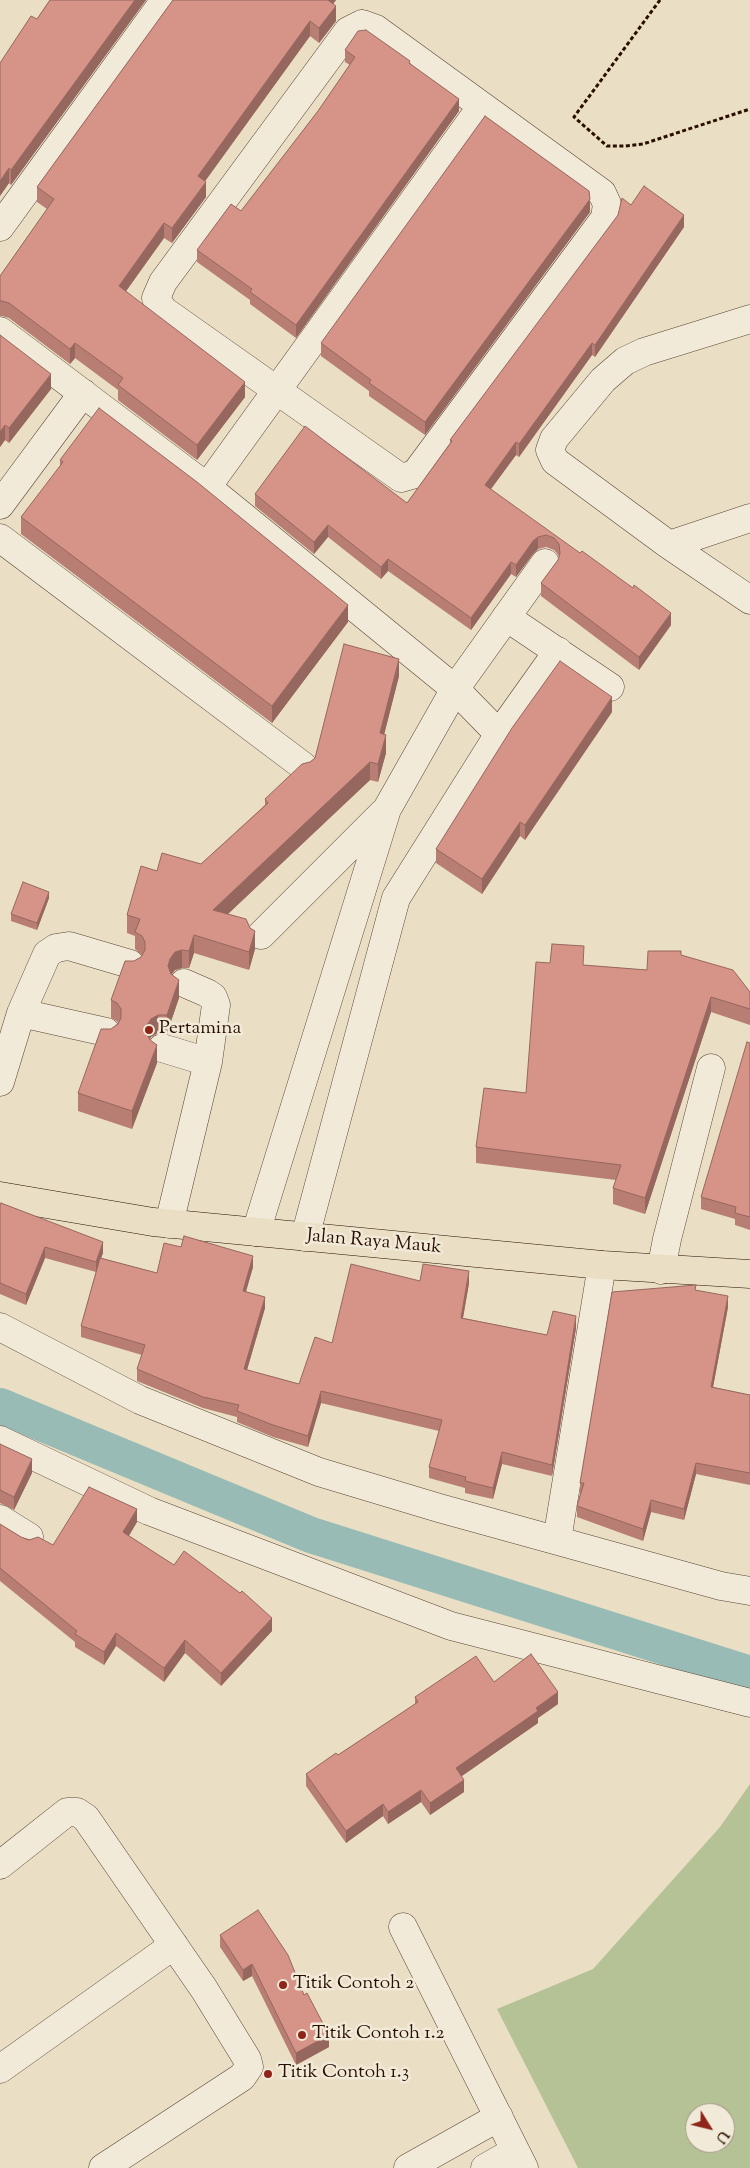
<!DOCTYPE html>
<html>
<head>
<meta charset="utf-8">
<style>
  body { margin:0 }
  #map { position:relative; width:750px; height:2168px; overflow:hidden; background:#eadfc5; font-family:"Sorts Mill Goudy",serif }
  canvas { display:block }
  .north { position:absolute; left:685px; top:2103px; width:50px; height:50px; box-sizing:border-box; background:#f1ead9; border:1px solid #a19282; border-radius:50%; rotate:126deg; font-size:14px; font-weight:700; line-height:20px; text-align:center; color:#2a0f00 }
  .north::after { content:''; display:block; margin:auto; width:18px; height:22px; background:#8f2418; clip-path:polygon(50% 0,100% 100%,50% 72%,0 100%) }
</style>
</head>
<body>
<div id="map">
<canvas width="750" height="2168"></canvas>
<div class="north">U</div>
</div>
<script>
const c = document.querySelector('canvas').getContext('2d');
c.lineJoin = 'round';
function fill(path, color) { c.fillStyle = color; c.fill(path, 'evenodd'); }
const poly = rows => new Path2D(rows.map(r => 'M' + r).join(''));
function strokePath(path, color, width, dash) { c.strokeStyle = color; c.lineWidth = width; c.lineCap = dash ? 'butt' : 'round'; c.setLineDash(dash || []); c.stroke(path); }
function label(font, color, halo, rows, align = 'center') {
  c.font = font + ' "Sorts Mill Goudy",serif'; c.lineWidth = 5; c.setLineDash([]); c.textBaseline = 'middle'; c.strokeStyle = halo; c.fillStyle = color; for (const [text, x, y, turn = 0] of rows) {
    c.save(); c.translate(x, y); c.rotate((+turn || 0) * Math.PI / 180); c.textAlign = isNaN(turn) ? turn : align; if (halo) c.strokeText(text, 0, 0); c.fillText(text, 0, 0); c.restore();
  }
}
const green = poly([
  [750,1784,750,2168,578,2168,497,2009,593,1969,720,1827],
  [695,2113,725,2113,725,2143,695,2143]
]);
const canal = poly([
  [0,1406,311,1535,750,1674]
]);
const path = poly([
  [660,0,574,117,607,146,625,146,643,144,750,109]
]);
const minor = poly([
  [362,24,376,29,602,193,607,204,605,218,415,474,401,478,163,310,156,298,163,282,348,31,362,24],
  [0,227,165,0],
  [750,319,644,352,625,361,603,380,554,439,550,450,555,461,669,545,750,600],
  [0,331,207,487,455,689,499,734],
  [207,487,482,106],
  [0,505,83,393],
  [0,538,303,766],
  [669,545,750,518],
  [506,617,610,687],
  [261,935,384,812],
  [184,983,207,993,213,997,216,1005,208,1062],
  [21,1013,47,954,56,948,69,946,130,964],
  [162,1048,208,1062,169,1224],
  [0,1082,21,1013,106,1032],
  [256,1232,387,809,455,689,545,563],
  [305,1237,396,898,499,734,558,651],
  [661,1270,667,1239,711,1068],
  [0,1327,140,1400,319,1472,439,1508,721,1586,750,1591],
  [0,1440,149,1511,451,1626,750,1703],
  [0,1519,29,1537],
  [557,1540,602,1265],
  [0,1865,67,1812,77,1812,86,1818,204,1989,247,2059,249,2067,242,2077,103,2168],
  [403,1927,524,2168],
  [0,2069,174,1945],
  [408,2168,499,2117],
  [485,2168,515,2151]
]);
const major = poly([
  [0,1196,153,1222,602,1265,750,1274]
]);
const wall = poly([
  [50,0,146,0,11,185,9,183,0,196,37,19],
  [173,0,336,0,333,4,336,21,319,43,310,36,205,181,206,197,172,243,164,238,126,291,245,397,197,460,118,400,118,390,75,358,70,364,9,318,2,316,0,316,0,276,47,209,37,202,37,187],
  [345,50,410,63,459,111,296,338,250,304,250,300,197,262,197,250,241,211,318,111,350,65,345,62],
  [631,205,684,227,595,357,592,355,519,457,516,455,491,489,671,625,639,670,541,596,541,583,558,560,559,556,554,550,546,547,538,549,533,554,516,577,511,574,471,630,388,571,381,579,328,537,314,554,255,506,255,494,407,503,450,443,450,440],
  [590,212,425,435,369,396,369,391,321,356,321,343],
  [0,335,51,389,9,443,5,440,0,447],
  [60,460,348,622,272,723,21,534,21,517,60,467],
  [399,676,384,734,386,753,378,782,370,780,228,914,255,949,249,970,194,953,189,968,182,968,175,970,172,974,179,998,167,1033,158,1033,151,1037,150,1039,157,1063,132,1129,78,1111,78,1093,111,1029,118,1023,117,1021,111,1018,111,1000,134,961,141,957,142,955,135,949,135,936,127,933,127,915,157,871,201,864,265,805,265,799,315,758],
  [612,712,525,840,520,836,482,894,436,863,436,849],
  [49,898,37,930,11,921,11,914],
  [681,955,750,992,750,1025,711,1012,645,1214,613,1204,613,1188,616,1180,476,1163,476,1147,526,1093,584,965,647,970],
  [750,1043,750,1230,735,1225,735,1219,701,1209,701,1197],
  [0,1206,103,1253,101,1258,157,1273,253,1267,246,1291,265,1308,247,1370,299,1384,332,1343,420,1281,469,1283,463,1318,547,1335,576,1328,552,1476,502,1464,493,1499,465,1493,465,1488,429,1478,429,1467,439,1431,321,1403,308,1447,273,1437,237,1422,237,1417,203,1408,137,1381,137,1369,142,1355,81,1337,81,1326,96,1272,45,1258,26,1305,0,1294],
  [696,1290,728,1307,713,1387,750,1395,750,1485,696,1474,684,1520,651,1512,643,1541,577,1517,577,1506,580,1494,580,1483],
  [0,1444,32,1473,14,1510,0,1503],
  [137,1522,129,1536,272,1631,221,1686,185,1653,164,1682,116,1646,104,1665,75,1647,75,1642,0,1581,0,1524,21,1537,53,1545],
  [494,1682,558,1704,538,1718,538,1723,462,1776,464,1792,430,1815,421,1802,388,1824,383,1816,346,1843,306,1786,306,1774,338,1755,415,1704,415,1697],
  [220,1935,304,1995,329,2047,296,2065,252,1976,243,1981,220,1947]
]);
const shadedWall = poly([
  [135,0,146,0,11,185,11,170],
  [326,0,336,0,326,14],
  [336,6,336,21,319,43,319,28],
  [310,21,310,36,198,191,198,176],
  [459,99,459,111,296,338,296,325],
  [9,168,9,183,0,196,0,181],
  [206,182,206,197,172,243,172,228],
  [590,199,590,212,425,435,425,422],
  [684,215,684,227,595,357,595,345],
  [164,223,164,238,119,301,119,286],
  [75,343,75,358,70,364,70,349],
  [592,343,592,355,519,457,519,444],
  [51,374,51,389,9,443,9,428],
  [245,382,245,397,197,460,197,445],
  [5,425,5,440,0,447,0,432],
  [516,442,516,455,485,497,485,485],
  [328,525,328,537,314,554,314,542],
  [538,537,538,549,533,554,516,577,516,565,533,541],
  [388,559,388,571,381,579,381,567],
  [511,562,511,574,471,630,471,618],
  [348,605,348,622,272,723,272,706],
  [671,613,671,625,639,670,639,657],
  [399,659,399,676,380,751,380,733],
  [612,697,612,712,525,840,525,825],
  [386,735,386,753,378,782,378,764],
  [370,762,370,780,213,928,213,910],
  [520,822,520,836,482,894,482,879],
  [49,892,49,898,37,930,37,923],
  [255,931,255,949,249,970,249,952],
  [194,935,194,953,189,968,189,951],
  [182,950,182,968,175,970,170,976,168,966,170,959,175,952],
  [179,980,179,998,167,1033,167,1015],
  [711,997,711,1012,645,1214,645,1198],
  [158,1015,158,1033,151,1037,147,1043,147,1025,151,1019],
  [157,1045,157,1063,132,1129,132,1111],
  [103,1242,103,1253,96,1272,96,1262],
  [45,1247,45,1258,26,1305,26,1294],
  [253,1256,253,1267,243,1302,243,1291],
  [469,1271,469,1283,461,1329,461,1318],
  [728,1296,728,1307,711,1398,711,1387],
  [265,1297,265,1308,244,1380,244,1369],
  [576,1316,576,1328,552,1476,552,1465],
  [321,1391,321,1403,308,1447,308,1436],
  [502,1452,502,1464,493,1499,493,1488],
  [32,1459,32,1473,14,1510,14,1497],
  [696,1463,696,1474,684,1520,684,1509],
  [651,1500,651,1512,643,1541,643,1529],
  [137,1509,137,1522,123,1545,123,1532],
  [272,1618,272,1631,221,1686,221,1673],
  [116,1633,116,1646,104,1665,104,1652],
  [185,1640,185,1653,164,1682,164,1668],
  [558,1692,558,1704,538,1718,538,1723,456,1780,456,1768,536,1708],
  [464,1780,464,1792,430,1815,430,1803],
  [421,1790,421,1802,388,1824,388,1812],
  [383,1804,383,1816,346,1843,346,1831],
  [252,1964,252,1976,243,1981,243,1970],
  [329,2035,329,2047,296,2065,296,2053]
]);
const building = poly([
  [50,0,135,0,11,170,9,168,0,181,0,63,31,16,37,19,50,0],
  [173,0,328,0,336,6,319,28,310,21,198,176,206,182,172,228,164,223,119,286,245,382,197,445,118,385,123,378,75,343,70,349,9,303,2,301,0,301,0,276,54,199,37,187,173,0],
  [366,30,410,61,409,63,459,99,296,325,250,292,252,289,197,250,231,204,241,211,318,111,355,57,345,50,358,31,366,30],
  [485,116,589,191,590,199,425,422,369,383,371,380,321,343,485,116],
  [644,186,684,215,595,345,592,343,519,444,516,442,485,485,580,553,582,551,633,588,634,585,671,613,639,657,541,583,558,560,560,553,559,544,554,538,546,535,538,537,533,541,516,565,511,562,471,618,388,559,381,567,328,525,314,542,255,494,305,426,407,503,452,441,450,440,618,215,622,198,631,205,644,186],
  [0,335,51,374,9,428,5,425,0,432,0,335],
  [99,408,197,482,348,605,272,706,21,517,63,462,60,460,99,408],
  [344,644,399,659,380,733,386,735,378,764,370,762,213,910,246,919,250,928,255,931,249,952,194,935,189,951,182,950,175,952,170,959,168,966,171,974,179,980,167,1015,158,1015,151,1019,147,1025,147,1034,150,1040,157,1045,132,1111,78,1093,101,1029,111,1029,118,1024,121,1018,121,1009,117,1003,111,1000,125,961,134,961,141,957,145,950,145,942,142,936,135,932,140,919,127,915,141,866,157,871,162,853,201,864,268,803,265,799,302,764,310,762,315,758,344,644],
  [560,661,612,697,525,825,520,822,482,879,436,849,512,728,560,661],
  [23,882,49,892,37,923,11,914,23,882],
  [552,944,584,946,583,965,647,970,648,951,681,951,681,955,733,970,750,992,750,1009,711,997,645,1198,613,1188,621,1165,476,1147,484,1088,526,1093,536,962,550,963,552,944],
  [747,1042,750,1043,750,1217,735,1213,736,1207,701,1197,747,1042],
  [1,1203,103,1242,96,1262,45,1247,26,1294,0,1283,0,1206,1,1203],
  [184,1236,253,1256,243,1291,265,1297,244,1369,299,1384,315,1337,332,1343,351,1264,420,1281,423,1264,469,1271,461,1318,547,1335,553,1311,576,1316,552,1465,502,1452,493,1488,465,1481,466,1477,429,1467,442,1420,321,1391,308,1436,273,1425,237,1411,239,1405,203,1397,137,1369,145,1345,81,1326,100,1258,157,1273,164,1243,181,1247,184,1236],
  [696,1285,695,1290,728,1296,711,1387,750,1395,750,1473,696,1463,684,1509,651,1500,643,1529,577,1506,584,1483,580,1483,612,1292,696,1285],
  [0,1444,32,1459,14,1497,0,1490,0,1444],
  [89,1487,137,1509,123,1532,174,1565,184,1551,240,1593,242,1591,272,1618,221,1673,185,1640,164,1668,116,1633,104,1652,75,1634,77,1631,0,1568,0,1524,21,1537,29,1540,38,1537,53,1545,89,1487],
  [531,1654,558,1692,536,1708,538,1711,456,1768,464,1780,430,1803,421,1790,388,1812,383,1804,346,1831,306,1774,336,1753,338,1755,418,1702,415,1697,476,1656,494,1682,531,1654],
  [258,1910,288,1955,304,1995,307,1993,329,2035,296,2053,252,1964,243,1970,220,1935,258,1910]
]);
const markers = [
  [149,1030,5,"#8f2418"],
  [283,1985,5,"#8f2418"],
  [302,2035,5,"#8f2418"],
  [268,2074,5,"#8f2418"]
];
const poiNames = [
  ["Pertamina",159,1030],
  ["Titik Contoh 2",293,1985],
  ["Titik Contoh 1.2",312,2035],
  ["Titik Contoh 1.3",278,2074]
];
const streetNames = [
  ["Jalan Raya Mauk",374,1243,5]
];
fill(green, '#b5c296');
strokePath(canal, '#98bcb5', 36);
strokePath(minor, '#5a4331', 29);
strokePath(major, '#2a0f00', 29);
strokePath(path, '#2a0f00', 3, [4, 2.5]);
strokePath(minor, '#f1ead9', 28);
strokePath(major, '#eadfc5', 28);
fill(wall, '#b87e74');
fill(shadedWall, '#96675e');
fill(building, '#d69387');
strokePath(building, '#96675e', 1);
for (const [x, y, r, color] of markers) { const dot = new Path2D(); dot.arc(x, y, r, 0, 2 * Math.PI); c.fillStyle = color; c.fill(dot); strokePath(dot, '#f1ead9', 2); }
label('19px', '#2a0f00', '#f1ead9', poiNames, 'left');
label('19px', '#2a0f00', '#f1ead9', streetNames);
</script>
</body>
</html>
